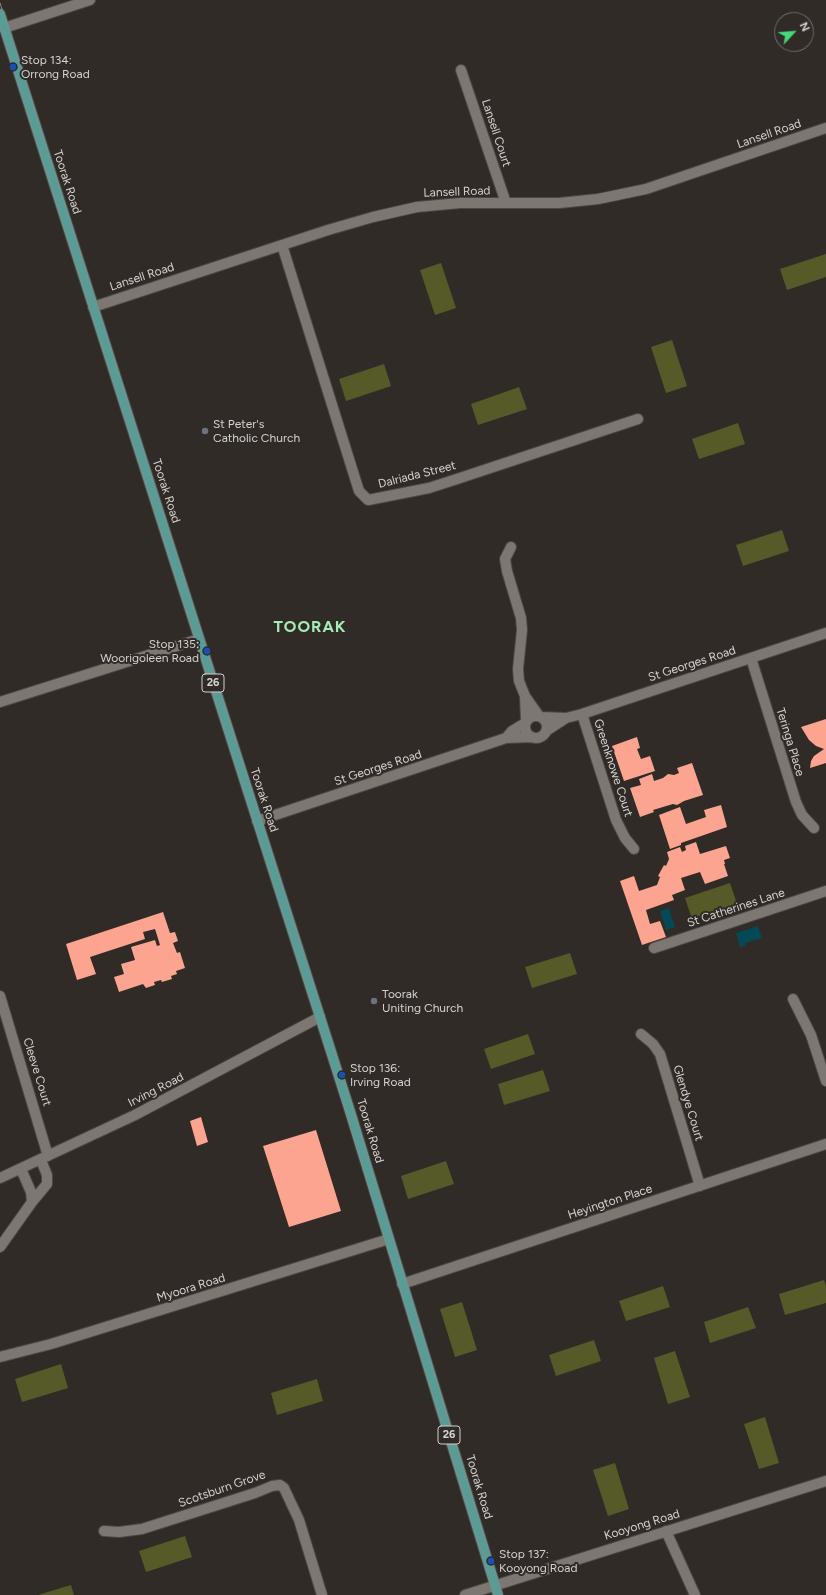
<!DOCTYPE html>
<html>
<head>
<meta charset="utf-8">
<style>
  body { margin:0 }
  #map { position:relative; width:826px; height:1595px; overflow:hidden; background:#302b27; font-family:Figtree,sans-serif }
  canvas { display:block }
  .north { position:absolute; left:774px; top:12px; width:40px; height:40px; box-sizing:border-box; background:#302b27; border:1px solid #726d6a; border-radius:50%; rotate:64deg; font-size:11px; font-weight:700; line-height:16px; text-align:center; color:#d5d1cf }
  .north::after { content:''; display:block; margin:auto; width:14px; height:18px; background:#45d77a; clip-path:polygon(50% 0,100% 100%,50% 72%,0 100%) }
</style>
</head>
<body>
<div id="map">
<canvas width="826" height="1595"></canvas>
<div class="north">N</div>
</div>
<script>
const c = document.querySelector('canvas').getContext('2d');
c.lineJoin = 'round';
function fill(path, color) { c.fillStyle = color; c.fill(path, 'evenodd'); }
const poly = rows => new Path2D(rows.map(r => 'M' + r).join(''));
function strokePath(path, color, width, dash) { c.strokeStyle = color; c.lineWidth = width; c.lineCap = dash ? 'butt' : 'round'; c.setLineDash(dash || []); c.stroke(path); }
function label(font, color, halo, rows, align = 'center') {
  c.font = font + ' Figtree,sans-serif'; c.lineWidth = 4; c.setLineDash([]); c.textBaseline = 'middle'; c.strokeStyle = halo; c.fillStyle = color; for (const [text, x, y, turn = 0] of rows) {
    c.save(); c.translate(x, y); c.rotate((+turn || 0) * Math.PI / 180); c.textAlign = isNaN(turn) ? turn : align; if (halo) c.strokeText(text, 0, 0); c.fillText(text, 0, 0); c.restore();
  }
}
const green = poly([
  [826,254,826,277,787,290,780,269],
  [441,263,456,308,435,315,420,270],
  [672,340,687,386,666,393,651,347],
  [384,364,391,386,346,401,339,379],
  [519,387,527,409,478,425,471,404],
  [738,423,745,444,699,459,692,439],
  [782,530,789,551,743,566,736,545],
  [730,883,737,904,692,919,685,898],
  [570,953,577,974,532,988,525,967],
  [528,1034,535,1054,491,1069,484,1049],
  [543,1070,550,1091,504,1105,498,1084],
  [446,1161,454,1184,408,1199,401,1176],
  [824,1280,826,1286,826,1303,785,1315,779,1294],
  [663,1286,670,1307,626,1321,619,1301],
  [462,1302,477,1350,455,1357,440,1309],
  [748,1307,756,1328,710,1343,704,1322],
  [594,1340,601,1361,556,1376,549,1355],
  [675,1351,690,1397,668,1404,654,1358],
  [61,1364,68,1388,22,1402,15,1379],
  [317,1379,323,1401,277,1415,271,1393],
  [765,1417,779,1463,759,1469,744,1424],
  [615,1463,629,1509,608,1516,593,1470],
  [185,1536,192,1557,146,1572,139,1551],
  [71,1585,74,1595,38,1595]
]);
const water = poly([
  [669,908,675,927,666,930,660,911],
  [758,926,762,938,745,943,746,945,740,947,736,933]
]);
const building = poly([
  [826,719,826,763,810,768,811,761,814,756,824,749,816,746,809,740,801,727],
  [637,737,640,748,637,749,641,759,650,756,655,771,624,781,612,746],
  [692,763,703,795,684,801,677,805,673,804,653,810,654,812,640,817,630,788,641,785,639,779,652,774,654,781,663,778,668,774,674,775,679,773,677,768],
  [721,805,727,827,681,843,681,845,670,849,659,815,680,807,686,824,706,817,704,810],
  [696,842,700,854,726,846,730,858,724,860,725,864,724,864,728,876,705,884,700,872,681,878,685,890,672,895,674,900,646,910,650,924,660,921,666,937,642,945,620,881,634,876,639,891,657,885,660,877,658,876,664,865,666,866,669,859,667,852,680,847,682,852,686,850,685,846],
  [163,912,170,933,175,932,178,941,173,943,177,953,180,952,185,968,176,971,177,974,171,976,172,979,162,982,161,980,154,982,155,985,146,988,143,984,119,992,114,977,124,974,121,964,135,960,131,947,155,940,157,946,160,945,155,929,143,932,145,939,90,957,96,974,77,980,66,944],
  [201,1117,208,1142,197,1146,190,1121],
  [316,1130,341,1211,289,1227,263,1146]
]);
const minor = poly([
  [4,28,90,0],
  [461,70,506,203],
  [282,245,359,491,368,500,429,488,457,479,638,419],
  [93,307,328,230,373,217,417,207,460,203,559,203,598,199,646,189,826,128],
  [511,547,505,559,507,571,521,618,522,630,518,669,519,681,525,696,526,720],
  [751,658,796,802,802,815,814,828],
  [525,696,539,716],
  [0,702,199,639],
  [582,714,616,820,625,838,634,849],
  '525 727a11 11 0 1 1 22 0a11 11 0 1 1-22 0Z',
  [541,717,566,718,582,714,826,633],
  [546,731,566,718],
  [506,738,512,731,525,723],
  [257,821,506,738,531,737],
  [654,948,826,891],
  [0,996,48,1156],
  [793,999,811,1035,826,1081],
  [641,1034,653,1044,660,1054,700,1186],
  [21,1169,31,1192,32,1202],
  [0,1178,135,1115,320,1017],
  [0,1247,32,1202,47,1184,47,1175,41,1160],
  [402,1284,826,1144],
  [0,1357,51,1344,389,1239],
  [104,1531,119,1532,142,1529,255,1493,272,1486,280,1485,284,1488,299,1520,322,1595],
  [666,1531,695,1595],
  [465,1595,826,1481]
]);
const major = poly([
  [0,14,349,1108,498,1595]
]);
const tram = poly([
  [0,3,342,1075,502,1595],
  [0,25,317,1019,495,1595]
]);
const markers = [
  [13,67,4,"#1a4fb4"],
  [205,431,4,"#6b7280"],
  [207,651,4,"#1a4fb4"],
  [374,1001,4,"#6b7280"],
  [342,1075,4,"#1a4fb4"],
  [491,1561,4,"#1a4fb4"]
];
const shields = [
  [213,683,22],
  [449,1435,22]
];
const shieldNames = [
  ["26",213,683],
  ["26",449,1435]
];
const poiNames = [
  ["Stop 134:",21,60],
  ["Orrong Road",21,74],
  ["St Peter's",213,424],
  ["Catholic Church",213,438],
  ["Stop 135:",199,644,"right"],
  ["Woorigoleen Road",199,658,"right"],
  ["Toorak",382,994],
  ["Uniting Church",382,1008],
  ["Stop 136:",350,1068],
  ["Irving Road",350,1082],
  ["Stop 137:",499,1554],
  ["Kooyong Road",499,1568]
];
const streetNames = [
  ["Lansell Court",496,133,72],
  ["Lansell Road",769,134,-19],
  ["Toorak Road",67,182,72],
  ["Lansell Road",457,192,-2],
  ["Lansell Road",142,277,-18],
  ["Dalriada Street",417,475,-14],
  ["Toorak Road",166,491,72],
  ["St Georges Road",692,664,-18],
  ["Teringa Place",790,742,73],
  ["St Georges Road",378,768,-18],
  ["Greenknowe Court",613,768,72],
  ["Toorak Road",264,800,72],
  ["St Catherines Lane",736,908,-18],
  ["Cleeve Court",37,1072,73],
  ["Irving Road",156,1090,-27],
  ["Glendye Court",688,1103,73],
  ["Toorak Road",370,1131,73],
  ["Heyington Place",610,1202,-18],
  ["Myoora Road",191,1288,-17],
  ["Toorak Road",479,1487,73],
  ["Scotsburn Grove",222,1489,-19],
  ["Kooyong Road",642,1525,-17]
];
const districtNames = [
  ["TOORAK",310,627]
];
fill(green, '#565a28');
fill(water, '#044957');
fill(building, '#fca490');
strokePath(minor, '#4d4845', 12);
strokePath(major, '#4d4845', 12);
strokePath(minor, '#7d7772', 10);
strokePath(major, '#559d97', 10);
strokePath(tram, '#8d8986', 1);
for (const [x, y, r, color] of markers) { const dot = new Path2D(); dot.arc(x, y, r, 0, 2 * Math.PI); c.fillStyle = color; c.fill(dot); strokePath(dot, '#302b27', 1.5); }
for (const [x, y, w] of shields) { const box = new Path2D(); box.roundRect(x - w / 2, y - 9, w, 18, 3); c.fillStyle = '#302b27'; c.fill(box); strokePath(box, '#d5d1cf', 1); }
label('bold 11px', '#d5d1cf', null, shieldNames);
label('12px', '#d5d1cf', '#302b27', poiNames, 'left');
label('12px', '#d5d1cf', '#302b27', streetNames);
c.letterSpacing = '1px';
label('bold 16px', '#a6ebb6', '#302b27', districtNames);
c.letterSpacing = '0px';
</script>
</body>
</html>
